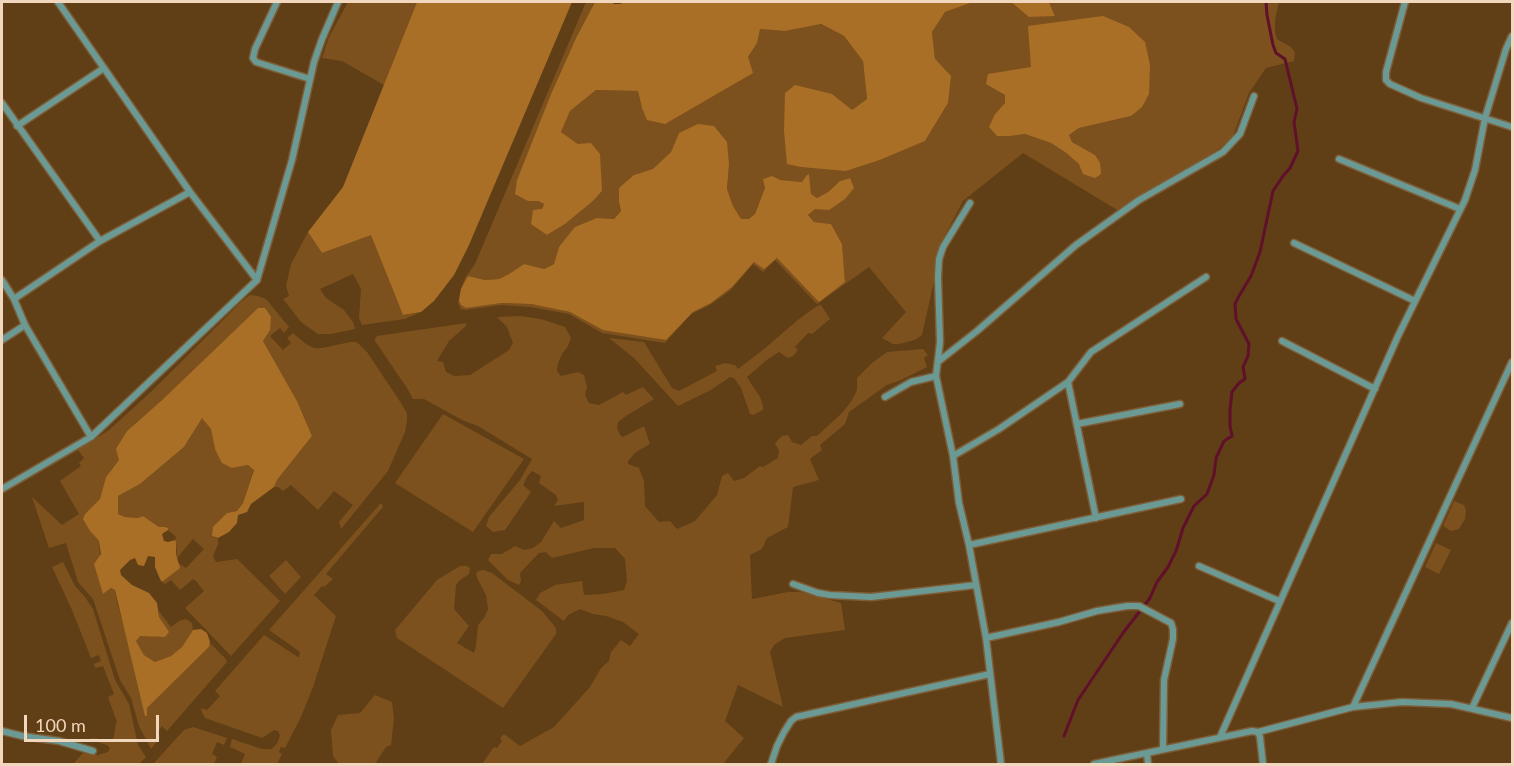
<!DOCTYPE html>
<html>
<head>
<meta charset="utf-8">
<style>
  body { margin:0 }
  #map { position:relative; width:1514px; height:766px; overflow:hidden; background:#603e16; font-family:Lato,sans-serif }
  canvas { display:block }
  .frame { position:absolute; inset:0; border:3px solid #f1d7bd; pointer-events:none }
  .scale { position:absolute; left:24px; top:715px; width:135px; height:27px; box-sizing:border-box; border:3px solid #f1d7bd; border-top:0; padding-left:8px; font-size:18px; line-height:21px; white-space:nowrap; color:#f1d7bd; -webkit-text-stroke:4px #603e16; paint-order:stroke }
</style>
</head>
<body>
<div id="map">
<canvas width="1514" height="766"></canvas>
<div class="frame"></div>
<div class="scale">100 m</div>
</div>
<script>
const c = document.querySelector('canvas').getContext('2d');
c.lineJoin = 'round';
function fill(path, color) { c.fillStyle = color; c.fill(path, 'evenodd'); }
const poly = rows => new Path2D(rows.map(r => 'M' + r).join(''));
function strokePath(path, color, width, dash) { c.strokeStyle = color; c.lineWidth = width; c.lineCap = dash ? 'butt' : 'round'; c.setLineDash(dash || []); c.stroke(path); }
const green = poly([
  [348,2,417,2,384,85,342,61,322,58,329,37],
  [586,2,595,2,576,38,551,94,517,180,528,201,538,201,544,204,542,209,547,235,565,224,593,201,602,191,578,144,561,132,570,111,596,90,638,91,642,108,748,57,757,43,759,29,785,31,820,24,844,36,863,61,867,99,852,110,846,171,880,160,925,141,948,103,935,59,932,32,945,12,973,2,1011,2,1029,17,1055,15,1049,2,1279,2,1275,20,1275,33,1277,39,1291,47,1295,52,1294,61,1266,68,1249,93,1231,141,1119,211,1023,153,963,201,944,237,937,253,935,277,922,335,915,340,899,344,893,344,882,338,906,312,869,267,817,304,775,260,763,272,753,264,731,290,710,305,691,314,665,343,602,333,569,314,530,307,501,305,465,310,461,309,458,303,460,292,465,278,475,264],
  [1031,67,1131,116,1079,128,1069,135,1072,142,1095,155,1079,164,1065,152,1051,143,1025,134,1010,136,995,114,1005,103,1005,95,998,90],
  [679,133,729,165,727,189,733,206,741,219,749,220,755,214,765,188,780,180,802,182,806,176,809,182,811,194,817,198,828,192,840,181,850,178,808,215,814,222,831,224,842,244,845,282,776,258,754,262,732,287,711,303,693,312,666,340,585,319,570,312,531,304,502,303,466,308,461,305,459,301,468,276,485,280,499,279,509,274,524,264,543,269,554,264,559,247,597,218,614,219,621,211,619,202,634,175,653,170,671,152],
  [308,232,322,253,371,234,403,315,421,312,405,319,362,325,359,318,361,289,353,274,320,289,326,298,344,310,353,322,355,329,331,334,318,334,301,322,283,299,289,296,286,286,291,264],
  [250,295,258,296,266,299,289,327,284,333,280,328,270,336,283,350,291,343,287,338,293,333,306,344,314,348,322,348,350,342,356,342,360,345,367,352,401,403,407,413,407,421,405,432,388,471,341,529,339,522,353,505,334,491,318,510,291,485,283,491,278,487,274,487,277,480,312,436,297,401,263,341,265,308,258,308,161,401,127,431,119,460,106,477,100,500,93,507,90,531,99,541,103,594,111,588,115,590,117,602,147,708,209,647,210,643,225,658,227,662,167,731,162,726,157,733,160,738,151,749,139,726,131,698,120,680,93,599,78,582,66,543,49,548,32,497,62,525,79,514,60,481,81,466,79,463,84,458,78,450,109,430,153,390,242,301],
  [821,305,830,319,812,334,808,333,795,347,798,350,793,356,788,358,779,352,768,359,747,377,760,397,763,406,763,410,753,415,750,414,741,388,734,378,730,377,711,390,678,406,634,358,609,338,644,342,672,388,679,391,717,371,715,366,725,363,735,365,738,369,764,349,799,319,817,306],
  [520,316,541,319,565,327,571,338,568,346,562,354,558,363,557,371,561,376,578,372,584,375,587,387,585,395,589,403,599,405,623,392,626,395,643,387,654,399,626,416,618,422,617,428,620,435,623,437,644,426,650,444,636,452,628,461,628,464,639,468,644,481,645,506,659,522,670,521,677,529,695,521,717,495,722,476,728,473,734,481,744,478,760,466,763,467,778,458,779,451,775,443,782,436,788,435,792,442,801,445,812,436,817,436,843,412,852,400,857,390,857,378,872,363,887,352,923,349,928,355,924,358,927,367,901,380,887,385,849,412,845,424,820,445,822,450,810,459,819,480,793,487,788,527,767,538,762,549,750,555,752,599,788,592,801,592,841,603,845,630,785,638,774,645,770,652,783,707,738,685,725,721,744,738,723,764,482,764,494,747,497,748,502,741,500,738,504,734,520,746,554,727,590,687,601,668,609,661,611,652,621,640,630,646,639,634,623,622,606,616,593,614,580,609,568,615,564,621,536,600,540,593,555,585,582,581,584,595,603,594,624,590,627,581,625,559,615,548,594,548,552,558,546,552,539,553,520,573,521,581,519,585,508,580,488,560,491,554,502,554,515,546,524,550,533,548,541,542,554,521,561,528,584,520,584,502,554,506,558,500,556,495,539,483,541,476,532,471,527,477,523,485,531,492,505,530,493,532,486,526,489,517,520,480,532,459,478,426,462,420,424,399,413,399,407,388,375,341,375,338,377,336,466,323,466,326,449,341,437,361,443,362,446,372,454,376,470,375,509,350,513,343,507,327,497,317],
  [443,414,524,459,473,532,395,483],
  [202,417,211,428,215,449,232,468,248,465,254,469,243,503,237,511,227,513,212,536,218,539,218,544,213,556,216,562,237,559,280,601,231,656,185,608,204,591,195,580,193,579,180,590,171,580,165,584,162,582,179,568,178,563,186,568,204,549,193,539,177,558,176,542,175,540,176,537,168,530,168,528,165,527,159,527,143,516,138,518,125,517,118,514,118,496,140,484,184,447],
  [1454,501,1464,505,1466,510,1465,519,1459,529,1451,531,1443,526],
  [380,504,382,504,383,507,326,574,333,579,324,587,322,586,314,595,336,616,313,687,301,717,285,748,281,747,279,752,282,754,277,764,241,764,245,754,230,747,232,739,262,749,272,749,278,742,280,735,278,731,274,730,262,738,205,718,202,712,201,708,207,710,220,696,215,691,264,635,298,657,299,657,300,652,269,630],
  [1436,543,1451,550,1439,574,1425,567],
  [286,560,301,577,285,594,269,576],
  [63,562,75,586,85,597,93,609,115,680,129,704,138,745,146,757,139,764,73,764,83,753,97,755,108,752,110,748,107,745,91,740,91,738,111,740,114,737,116,723,117,722,108,697,114,694,103,666,95,668,94,664,101,661,99,655,91,658,72,610,52,567],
  [460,566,467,566,470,568,469,574,459,581,456,585,454,609,469,626,457,643,474,653,476,646,478,625,484,618,488,609,486,595,478,580,476,574,478,571,484,570,492,573,542,611,556,628,556,634,503,708,397,638,395,630,437,580],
  [158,610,171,627,179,621,186,619,192,623,193,630,182,647,171,656,155,662,144,655,136,641,140,635,165,637,168,632,159,617],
  [375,695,392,702,394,719,391,745,386,747,375,764,339,764,333,756,331,730,338,715,360,713],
  [193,727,227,738,224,745,217,742,212,754,217,757,214,764,153,764,184,730]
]);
const forest = poly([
  [417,2,572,2,469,245,454,275,434,301,421,312,403,315,371,235,322,253,308,232,343,187],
  [595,2,612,2,614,4,620,4,625,2,973,2,945,12,932,32,935,59,951,76,948,103,925,141,880,160,846,171,801,167,787,164,784,131,785,93,795,85,832,94,852,110,867,99,863,61,844,36,821,24,785,31,760,29,757,43,748,57,753,73,665,124,647,120,642,108,638,91,596,90,570,111,561,132,578,144,591,143,600,154,602,191,593,201,565,224,547,235,531,224,533,210,542,209,544,204,538,201,528,201,515,194,517,180,551,94,576,38],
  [1011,2,1049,2,1055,16,1029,17],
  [1103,16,1129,27,1145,42,1150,65,1149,94,1142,107,1131,116,1079,128,1069,135,1072,142,1095,155,1100,163,1101,174,1095,178,1083,174,1079,164,1065,152,1051,143,1025,134,1010,136,997,136,989,127,995,114,1005,103,1005,95,986,84,988,74,1031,67,1028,26],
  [698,124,714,126,727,142,729,165,727,189,733,206,741,219,749,219,755,214,765,188,763,179,772,176,780,180,802,182,806,176,809,174,811,194,817,198,828,192,840,181,850,178,854,188,845,199,829,210,815,209,808,215,814,222,831,224,842,244,845,282,819,302,777,258,764,269,754,262,732,287,711,303,693,312,666,340,603,330,570,312,531,304,502,303,466,308,461,305,459,301,461,289,468,276,485,280,499,279,509,274,524,264,544,269,554,264,559,247,575,227,597,218,614,219,621,211,619,202,619,188,634,175,653,169,671,152,679,133],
  [258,308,265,308,271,317,270,330,263,341,297,401,312,436,277,480,274,487,251,504,247,512,238,515,237,523,229,532,218,538,212,536,213,527,227,513,237,511,243,503,254,470,248,465,232,468,222,463,215,449,211,429,202,418,184,447,140,484,118,496,118,514,125,517,138,518,143,516,159,527,165,527,168,528,168,530,162,534,164,541,168,542,175,540,176,542,176,554,180,568,162,582,160,579,155,567,155,557,148,556,144,566,138,565,135,558,130,560,120,570,121,575,132,585,149,593,157,603,159,617,169,632,165,637,140,636,136,641,144,655,155,662,171,656,182,647,193,630,201,629,207,633,210,642,209,647,147,708,147,716,145,716,115,590,111,588,103,594,94,564,101,554,99,541,90,531,83,519,85,514,100,499,106,477,119,460,116,449,127,431,161,401]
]);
const stream = poly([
  [1064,736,1078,700,1123,633,1150,598,1157,582,1168,567,1176,551,1183,528,1194,506,1207,494,1214,475,1216,458,1224,441,1232,436,1230,426,1230,410,1232,392,1239,383,1245,379,1243,367,1248,356,1249,344,1236,319,1235,304,1239,296,1251,276,1260,252,1273,191,1283,176,1290,168,1298,151,1294,122,1297,109,1285,59,1276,53,1273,45,1267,15,1266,2]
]);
const street = poly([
  [58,2,190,192,257,280],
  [277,2,255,49,253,58,256,62,310,79],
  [1405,2,1386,72,1386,80,1390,84,1421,98,1512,127],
  [2,103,100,241],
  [17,126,104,68],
  [1339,159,1460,209],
  [970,203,943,247,939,259,938,277,940,342,936,376,953,456,959,503,969,545,986,638,1001,764],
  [1294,243,1415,301],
  [2,280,14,299,25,325,91,437],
  [14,299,100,241,190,192],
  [2,340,25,325],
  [1282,341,1375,389],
  [939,361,977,331,1076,245,1139,200,1223,152,1240,134,1254,96],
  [1068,382,1096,518],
  [885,397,911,382,936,376],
  [1077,424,1180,404],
  [953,456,999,429,1068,382,1091,352,1206,277],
  [2,489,91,437,257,280,292,160,314,62,322,39,338,2],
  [969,545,1181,499],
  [1199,566,1279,601],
  [793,584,818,593,830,595,871,597,976,585],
  [986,638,1059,622,1097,611,1127,606,1139,606,1171,623,1173,629,1173,639,1164,680,1163,749],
  [1353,707,1512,362],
  [1472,708,1512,623],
  [2,731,22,736,59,741,93,751],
  [1258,732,1353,707,1402,702,1451,704,1512,718],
  [1220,737,1398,336,1465,200,1475,170,1485,118,1506,49,1512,36],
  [1147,753,1148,764],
  [771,764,777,746,784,732,791,721,796,717,990,674],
  [1094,764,1252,731,1258,732,1260,737,1263,764]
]);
fill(green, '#7c511d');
fill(forest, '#aa6f27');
strokePath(stream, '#60102a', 3);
strokePath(street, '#7d5d37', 9);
strokePath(street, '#6b9a94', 6);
</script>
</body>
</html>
